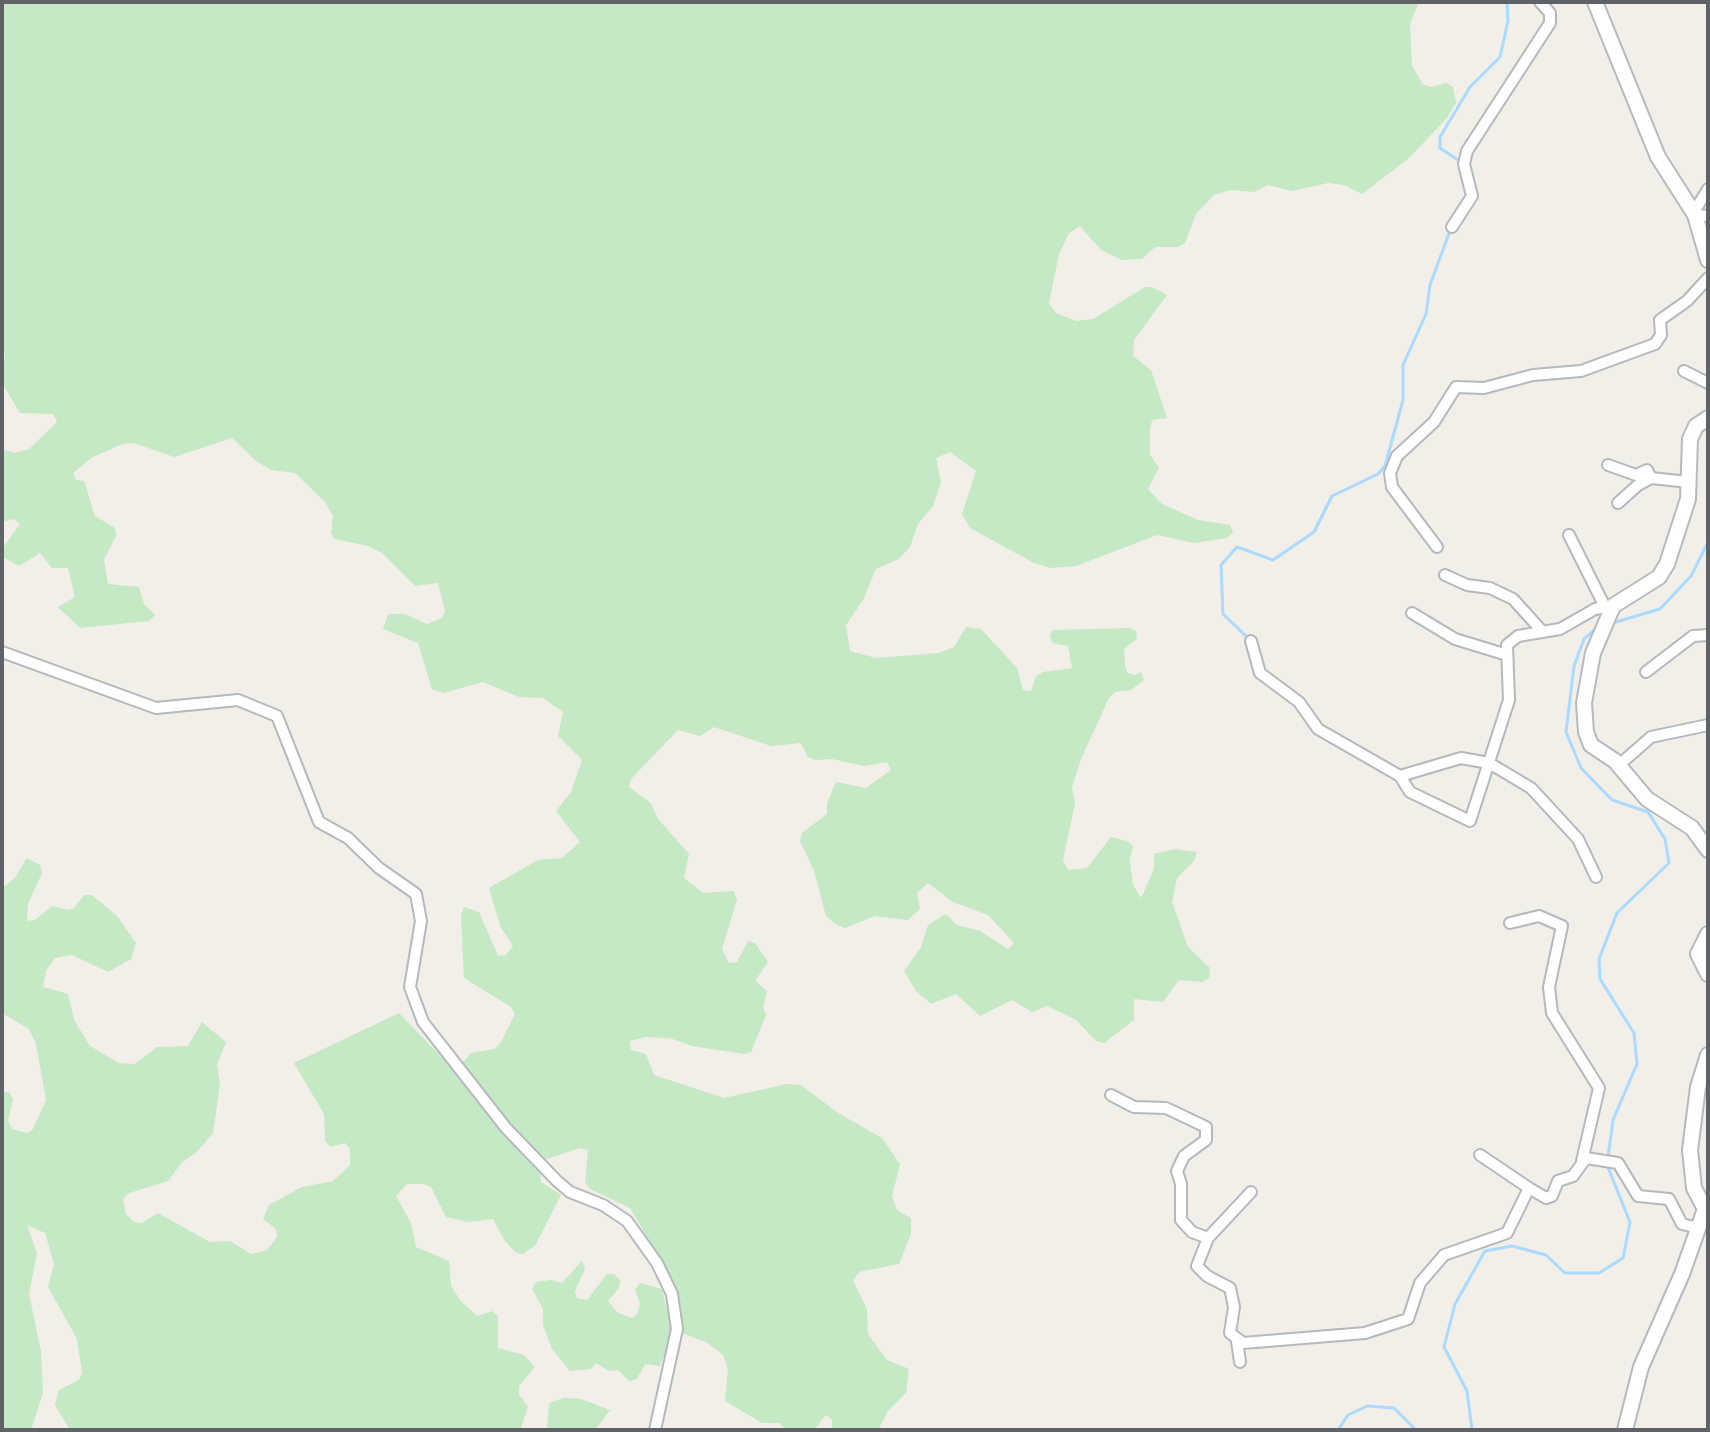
<!DOCTYPE html>
<html>
<head>
<meta charset="utf-8">
<style>
  body { margin:0 }
  #map { position:relative; width:1710px; height:1432px; overflow:hidden; background:#f1efe8; font-family:"DM Sans",sans-serif }
  canvas { display:block }
  .frame { position:absolute; inset:0; border:4px solid #5f6368; pointer-events:none }
</style>
</head>
<body>
<div id="map">
<canvas width="1710" height="1432"></canvas>
<div class="frame"></div>
</div>
<script>
const c = document.querySelector('canvas').getContext('2d');
c.lineJoin = 'round';
function fill(path, color) { c.fillStyle = color; c.fill(path, 'evenodd'); }
const poly = rows => new Path2D(rows.map(r => 'M' + r).join(''));
function strokePath(path, color, width, dash) { c.strokeStyle = color; c.lineWidth = width; c.lineCap = dash ? 'butt' : 'round'; c.setLineDash(dash || []); c.stroke(path); }
const green = poly([
  [2,2,1419,2,1410,24,1412,66,1423,84,1431,87,1446,83,1453,87,1456,103,1447,118,1408,159,1362,194,1344,185,1328,183,1292,191,1268,185,1254,192,1231,190,1214,195,1196,214,1185,243,1178,247,1155,247,1142,259,1122,260,1101,250,1080,226,1069,233,1059,254,1049,303,1056,313,1076,321,1093,319,1145,287,1152,287,1167,295,1134,340,1133,356,1151,370,1167,418,1152,420,1150,428,1150,455,1159,468,1148,489,1162,504,1198,520,1230,525,1233,532,1227,538,1194,543,1157,535,1076,566,1050,568,1034,563,970,528,962,514,976,471,950,452,936,458,941,482,933,506,918,524,910,547,899,559,876,569,863,600,846,625,850,651,876,658,939,653,954,647,966,627,981,629,1017,668,1023,690,1031,691,1036,676,1043,672,1072,668,1068,646,1052,643,1050,635,1053,630,1130,628,1136,631,1137,639,1124,649,1125,666,1128,673,1134,675,1141,672,1144,680,1131,690,1115,692,1109,698,1081,759,1072,787,1075,803,1063,860,1068,870,1087,868,1111,837,1127,841,1133,846,1130,861,1133,885,1141,898,1154,869,1154,854,1174,849,1197,852,1194,861,1177,878,1172,902,1188,947,1210,968,1209,978,1202,982,1179,980,1163,1002,1134,999,1134,1020,1104,1043,1096,1041,1076,1020,1047,1006,1032,1012,1012,1000,980,1016,956,994,931,1004,916,991,904,971,921,947,928,925,946,914,957,925,980,931,1008,949,1014,943,988,915,953,902,928,883,917,893,920,909,908,920,875,916,845,928,837,925,826,916,814,871,800,841,802,833,827,814,827,803,836,782,866,788,891,770,887,762,864,766,832,759,815,760,808,757,801,743,771,746,714,727,700,736,678,730,631,779,629,787,651,803,658,819,689,854,684,878,703,893,733,891,737,899,722,949,729,963,737,962,748,941,755,943,768,962,755,981,767,991,763,1008,766,1015,751,1052,744,1054,692,1046,670,1038,645,1037,630,1041,631,1050,646,1054,654,1075,724,1098,787,1084,801,1085,838,1113,882,1138,900,1164,892,1196,897,1210,911,1218,911,1234,899,1264,859,1272,853,1281,867,1309,868,1334,887,1360,909,1369,906,1393,888,1411,878,1430,832,1430,832,1420,826,1415,814,1430,786,1430,779,1423,762,1423,725,1401,728,1369,723,1355,706,1342,681,1333,672,1334,660,1366,645,1364,637,1379,629,1381,618,1370,609,1371,596,1363,591,1369,570,1371,552,1349,543,1325,543,1309,532,1289,536,1282,551,1280,562,1283,582,1261,585,1269,575,1291,577,1298,587,1300,607,1274,614,1274,620,1280,619,1288,608,1301,618,1313,632,1318,638,1313,640,1304,635,1289,640,1283,662,1289,666,1306,680,1306,672,1279,630,1208,590,1189,585,1182,588,1150,579,1148,547,1159,540,1170,541,1182,561,1195,535,1246,522,1254,515,1252,504,1240,493,1219,469,1222,446,1217,431,1187,424,1184,407,1184,396,1196,411,1223,416,1247,449,1261,451,1286,460,1300,477,1316,492,1311,498,1316,498,1348,524,1355,535,1367,519,1386,519,1394,528,1407,520,1430,70,1430,55,1405,59,1390,79,1380,82,1373,77,1339,48,1287,54,1264,45,1233,27,1225,37,1253,29,1294,41,1351,43,1393,31,1430,2,1430,2,1092,9,1092,13,1099,8,1121,12,1129,27,1133,33,1129,46,1100,36,1044,29,1029,2,1013,2,888,14,879,27,858,40,865,42,873,28,904,27,921,35,920,52,906,67,910,74,908,84,895,92,895,117,916,136,943,131,959,108,972,72,955,55,958,46,971,43,987,68,994,74,1020,90,1046,119,1063,135,1064,157,1047,188,1046,202,1022,226,1042,217,1065,220,1084,213,1133,196,1153,182,1162,168,1181,129,1193,123,1199,126,1214,134,1222,142,1223,158,1213,210,1242,230,1241,251,1254,267,1250,277,1237,276,1229,263,1219,269,1205,302,1187,333,1181,350,1165,350,1149,345,1143,330,1147,325,1140,324,1114,294,1063,399,1013,455,1071,471,1053,495,1049,501,1042,515,1014,511,1007,464,978,461,915,464,907,479,912,498,956,506,955,513,946,500,926,489,888,538,860,562,858,580,842,556,811,571,792,582,760,558,736,563,712,543,698,519,697,483,682,443,693,432,689,418,643,383,629,388,614,405,614,427,624,442,618,445,611,438,583,415,586,382,553,368,546,335,539,331,533,333,516,325,502,295,473,271,470,256,461,232,438,174,457,134,443,122,444,91,458,73,473,76,480,84,481,95,516,115,528,116,536,104,560,108,584,139,587,144,604,155,615,149,621,80,628,58,607,75,597,68,568,52,568,40,553,19,566,4,558,2,549,20,524,14,519,2,522,2,449,14,453,29,449,57,422,53,414,20,413,2,383,5,353,2,346],
  [564,1398,581,1399,610,1410,595,1430,547,1430,549,1403]
]);
const stream = poly([
  [1461,162,1440,148,1440,137,1470,87,1500,57,1508,21,1507,2],
  [1609,624,1660,609,1691,576,1708,542],
  [1598,627,1584,639,1574,666,1566,732,1581,768,1612,800,1648,812,1665,839,1669,863,1617,913,1599,959,1600,979,1634,1033,1637,1064,1613,1120,1608,1157],
  [1249,639,1223,614,1221,565,1237,547,1273,560,1314,532,1332,496,1378,474,1385,466,1403,400,1403,365,1426,314,1430,285,1451,228],
  [1338,1430,1348,1415,1367,1406,1394,1408,1416,1430],
  [1472,1430,1467,1391,1444,1347,1455,1304,1485,1251,1512,1246,1546,1255,1565,1273,1599,1273,1623,1258,1630,1222,1607,1165]
]);
const street = poly([
  [1694,212,1708,189],
  [1695,215,1708,216],
  [1452,227,1472,196,1464,164,1467,151,1550,23,1550,13,1540,2],
  [1684,371,1708,383],
  [1608,465,1636,475,1647,470,1651,478],
  [1618,503,1638,485,1651,478,1689,482],
  [1569,535,1605,607],
  [1437,547,1392,487,1390,473,1397,456,1434,422,1456,387,1484,388,1533,375,1581,371,1655,344,1661,335,1660,320,1687,301,1708,278],
  [1445,575,1467,585,1490,588,1513,599,1541,630],
  [1412,613,1455,639,1504,654],
  [1251,641,1260,673,1299,702,1318,729,1400,776,1461,758,1489,763,1531,788,1578,839,1596,877],
  [2,652,156,708,238,700,277,716,319,822,348,838,379,868,416,894,421,921,410,987,423,1022,506,1128,557,1181,570,1192,603,1205,627,1221,657,1263,672,1294,677,1329,655,1430],
  [1646,672,1693,636,1708,635],
  [1619,765,1651,737,1708,725],
  [1400,776,1410,792,1470,821,1509,700,1507,645,1518,636,1560,629,1595,609,1613,606],
  [1510,923,1539,916,1562,926,1549,987,1552,1013,1599,1088,1582,1161],
  [1111,1095,1134,1107,1166,1108,1206,1127,1206,1140,1184,1156,1177,1171,1181,1184,1181,1220,1192,1232,1208,1238],
  [1480,1155,1529,1188],
  [1251,1192,1208,1238,1197,1266,1207,1276,1230,1288,1234,1307,1230,1333,1243,1343,1365,1333,1408,1319,1420,1283,1444,1255,1507,1233,1529,1188,1546,1198,1552,1196,1558,1181,1573,1176,1586,1158,1618,1163,1638,1196,1669,1199,1682,1224,1698,1228],
  [1237,1341,1240,1362]
]);
const secondary = poly([
  [1595,2,1658,157,1695,215,1708,260],
  [1708,418,1696,426,1690,439,1688,499,1667,564,1659,577,1613,606,1593,653,1584,703,1586,732,1591,745,1615,761,1647,799,1692,828,1708,850],
  [1708,934,1698,954,1708,974],
  [1625,1430,1641,1367,1682,1274,1705,1209,1694,1188,1690,1150,1698,1087,1708,1055]
]);
fill(green, '#c5e8c5');
strokePath(stream, '#aadaff', 3);
strokePath(street, '#b5b8bc', 14);
strokePath(secondary, '#b6babf', 18);
strokePath(street, '#fff', 10);
strokePath(secondary, '#fff', 14);
</script>
</body>
</html>
